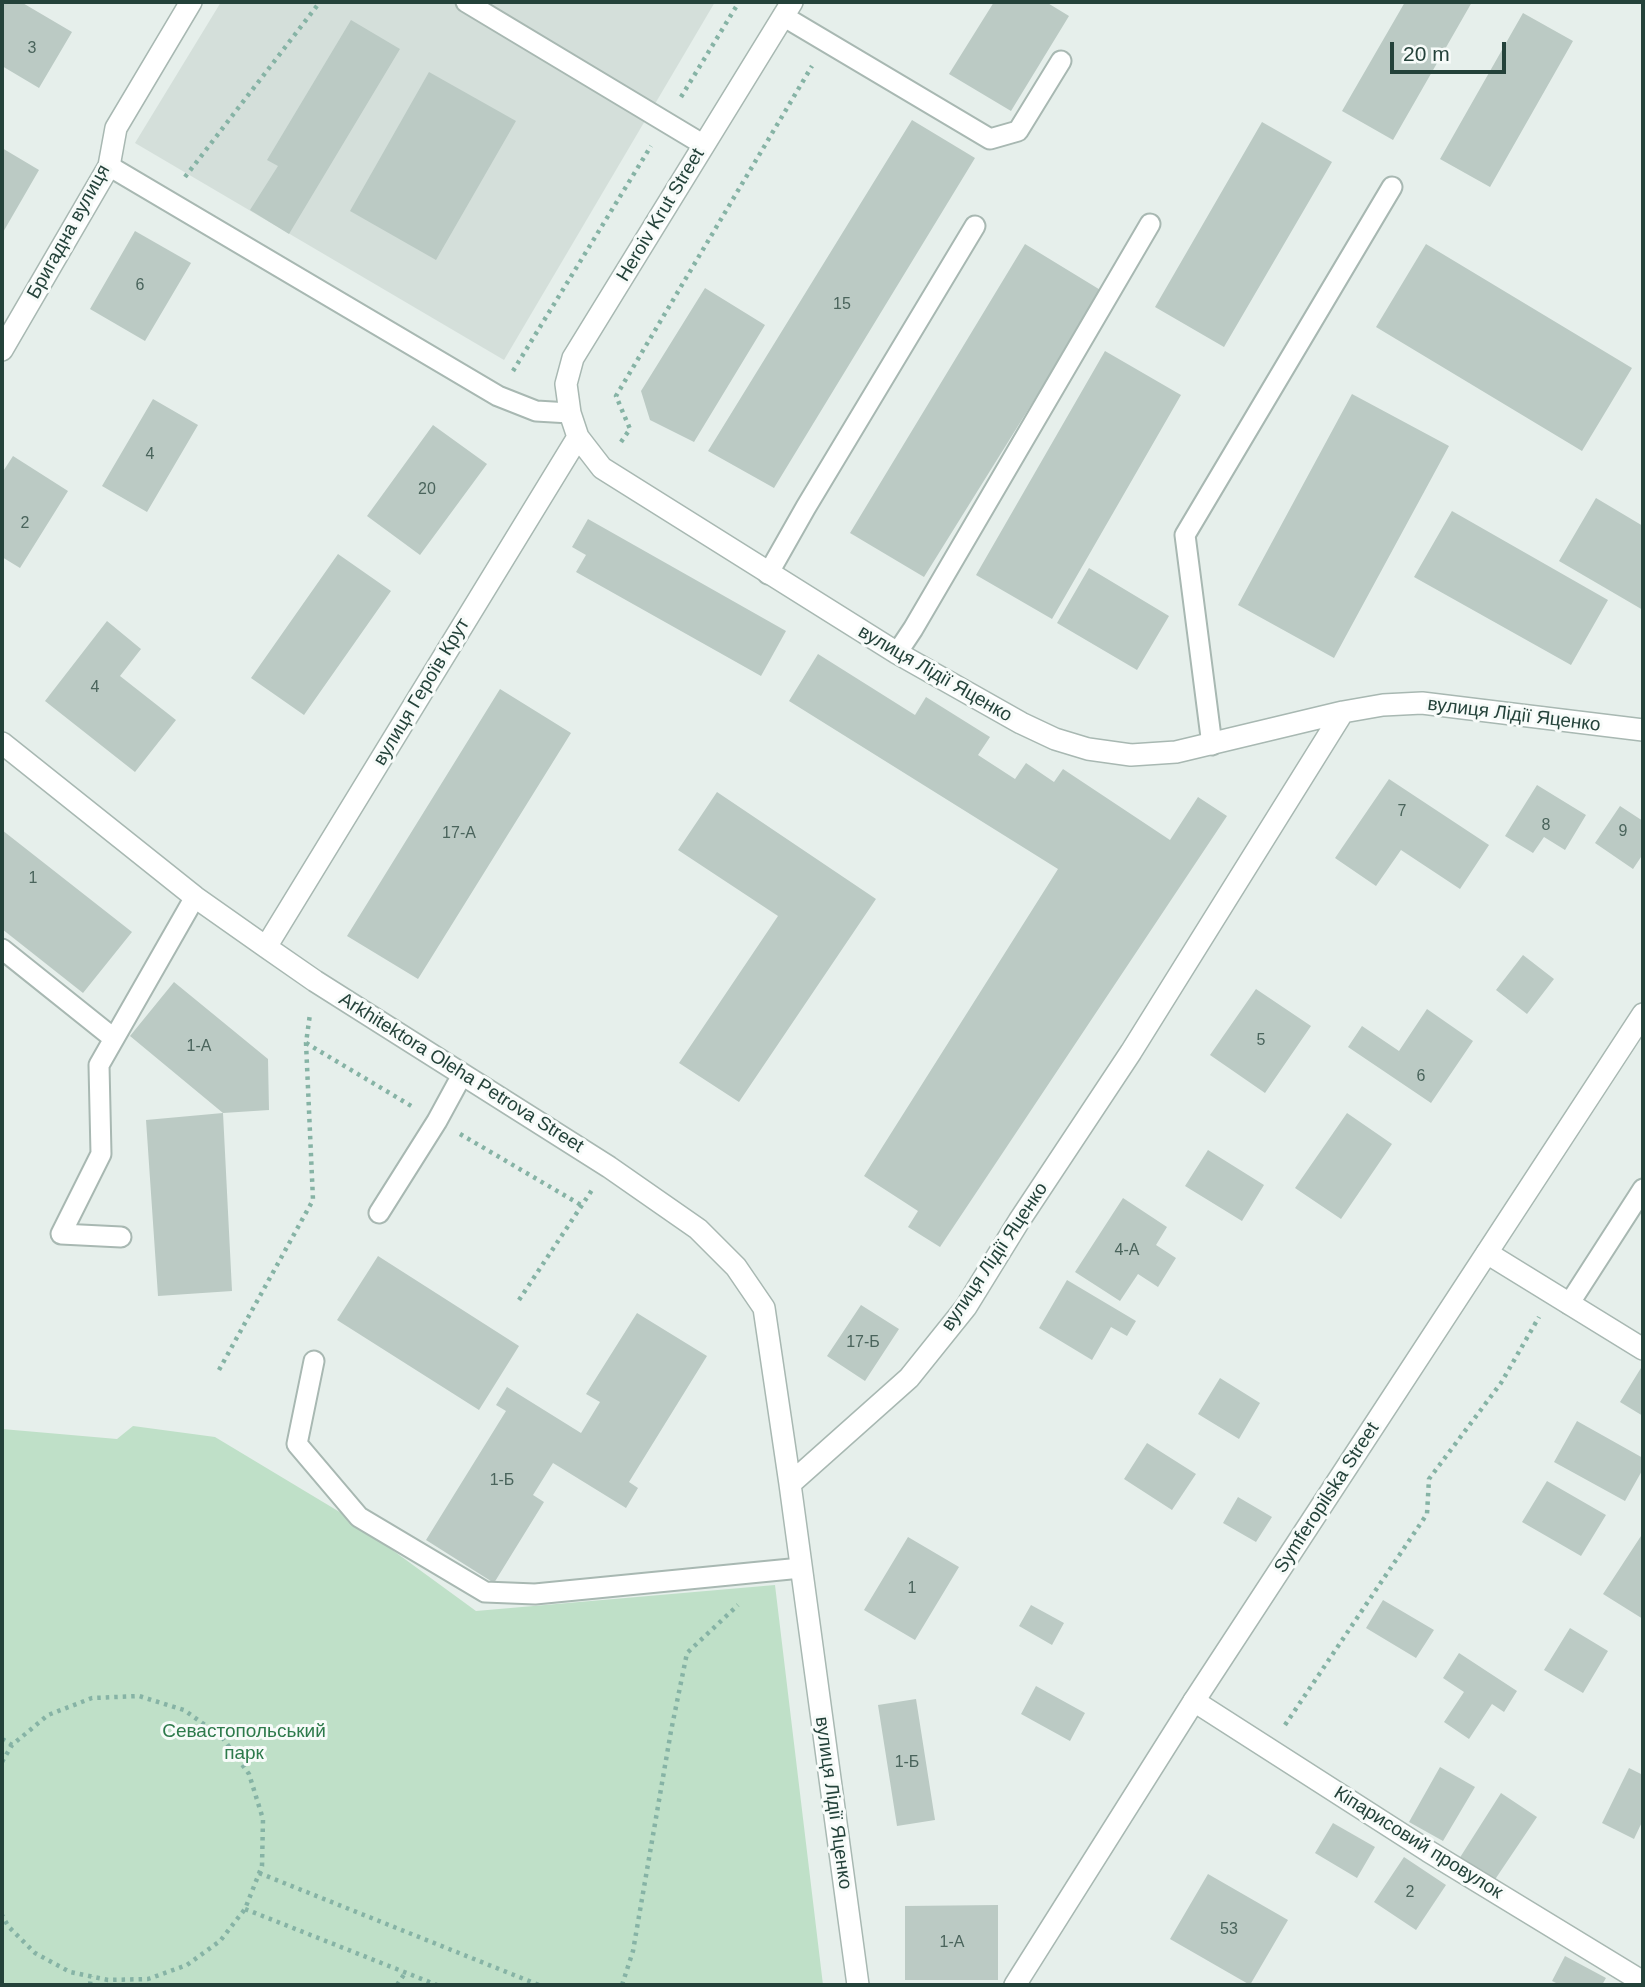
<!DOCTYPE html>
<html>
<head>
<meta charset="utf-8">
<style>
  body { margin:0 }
  #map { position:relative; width:1645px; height:1987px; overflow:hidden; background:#e6efeb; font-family:Arial,sans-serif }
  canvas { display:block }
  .frame { position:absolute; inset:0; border:4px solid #24423a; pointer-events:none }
  .scale { position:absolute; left:1390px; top:42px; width:116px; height:32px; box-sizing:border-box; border:4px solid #24423a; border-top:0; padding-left:9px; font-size:21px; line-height:24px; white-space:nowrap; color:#24423a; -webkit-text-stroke:5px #f7fbf9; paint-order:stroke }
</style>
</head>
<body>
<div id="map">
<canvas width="1645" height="1987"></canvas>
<div class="frame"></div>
<div class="scale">20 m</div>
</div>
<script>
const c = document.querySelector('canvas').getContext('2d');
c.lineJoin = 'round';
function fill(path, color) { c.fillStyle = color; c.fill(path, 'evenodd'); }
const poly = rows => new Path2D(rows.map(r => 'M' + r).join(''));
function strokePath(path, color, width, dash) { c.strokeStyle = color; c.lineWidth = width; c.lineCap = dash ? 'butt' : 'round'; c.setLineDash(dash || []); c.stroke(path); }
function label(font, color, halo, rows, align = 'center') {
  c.font = font + ' Arial,sans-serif'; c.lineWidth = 6; c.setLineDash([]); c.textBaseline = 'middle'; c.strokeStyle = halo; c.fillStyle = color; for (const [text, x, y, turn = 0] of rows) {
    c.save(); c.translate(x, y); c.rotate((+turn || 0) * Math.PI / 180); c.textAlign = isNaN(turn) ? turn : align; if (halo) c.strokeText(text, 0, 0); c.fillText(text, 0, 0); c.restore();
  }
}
const built = poly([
  [221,2,715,2,504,360,135,143]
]);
const green = poly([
  [133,1426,215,1437,343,1514,476,1611,775,1585,823,1985,2,1985,2,1429,117,1439]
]);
const building = poly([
  [2,2,21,2,72,32,39,88,2,66],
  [994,2,1046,2,1069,16,1011,111,949,74],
  [1405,2,1472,2,1393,140,1342,111],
  [1523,13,1573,41,1490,187,1440,159],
  [351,20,400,49,289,234,250,210,278,166,267,160],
  [429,72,516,121,436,260,350,211],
  [912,120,975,158,774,488,708,451],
  [1262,122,1332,162,1224,347,1155,307],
  [2,148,39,170,2,234],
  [135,231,191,263,145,341,90,309],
  [1025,244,1102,291,924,577,850,533],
  [1426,244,1632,368,1582,451,1376,327],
  [705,288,765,325,694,442,650,420,641,391],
  [1105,351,1181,395,1052,619,976,575],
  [1352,394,1449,446,1334,658,1238,605],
  [153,399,198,425,147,512,102,486],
  [433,425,487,464,420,555,367,516],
  [13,456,68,491,20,568,2,557,2,473],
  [1596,498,1643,526,1643,610,1559,561],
  [1452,511,1608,600,1571,665,1414,577],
  [588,519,786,631,761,676,576,572,586,555,572,547],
  [338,554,391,591,304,715,251,678],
  [1089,568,1169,616,1137,670,1057,623],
  [107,621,141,649,120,676,176,720,135,772,45,701],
  [818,654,915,715,926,697,990,737,978,755,1015,779,1026,763,1054,782,1063,769,1170,840,1198,797,1227,816,940,1247,908,1227,918,1211,864,1176,1058,869,789,701],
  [500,689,571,733,418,979,347,936],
  [1389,779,1489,845,1460,889,1401,850,1376,886,1335,858],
  [1537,785,1586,815,1565,850,1544,837,1533,853,1505,836],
  [717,792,876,899,739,1102,679,1063,778,916,678,850],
  [1620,806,1643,821,1643,854,1633,869,1595,843],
  [2,830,132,932,83,993,2,929],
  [1523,955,1554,979,1527,1014,1496,990],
  [174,982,268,1059,269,1110,223,1113,232,1291,158,1296,146,1120,223,1113,130,1036],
  [1256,989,1311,1026,1265,1093,1210,1055],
  [1427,1009,1473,1041,1431,1103,1348,1047,1362,1026,1399,1051],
  [1347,1113,1392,1144,1341,1219,1295,1188],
  [1208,1150,1264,1185,1242,1221,1185,1186],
  [1123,1198,1167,1227,1156,1245,1176,1258,1158,1287,1138,1274,1120,1301,1075,1272],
  [378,1256,519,1346,479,1410,337,1320],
  [1067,1280,1136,1321,1127,1336,1111,1327,1092,1360,1039,1328],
  [861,1305,899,1329,865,1381,827,1356],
  [637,1313,707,1356,629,1482,638,1488,626,1508,553,1463,533,1495,544,1502,494,1583,426,1540,506,1411,496,1405,507,1387,581,1433,600,1402,586,1394],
  [1641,1368,1643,1369,1643,1416,1620,1402],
  [1220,1378,1260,1403,1239,1439,1198,1414],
  [1577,1421,1643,1458,1643,1469,1625,1501,1554,1462],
  [1147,1443,1196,1474,1172,1510,1124,1479],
  [1547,1481,1606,1515,1581,1556,1522,1522],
  [1238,1497,1272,1517,1256,1542,1223,1523],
  [1641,1536,1643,1537,1643,1619,1603,1594],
  [908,1537,959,1567,915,1640,864,1610],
  [1383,1600,1434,1630,1416,1658,1366,1628],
  [1031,1605,1064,1623,1052,1645,1019,1626],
  [1570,1628,1608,1651,1583,1693,1544,1670],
  [1459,1653,1517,1691,1504,1712,1492,1704,1469,1739,1444,1722,1464,1692,1443,1678],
  [1036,1686,1085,1713,1070,1741,1021,1714],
  [916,1699,935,1820,897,1826,878,1705],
  [1440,1767,1475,1787,1443,1841,1409,1822],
  [1629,1768,1643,1775,1643,1820,1634,1839,1602,1823],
  [1501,1793,1537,1817,1494,1881,1459,1859],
  [1333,1823,1375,1847,1357,1878,1315,1853],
  [1404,1857,1446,1885,1416,1930,1374,1902],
  [1208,1874,1288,1920,1250,1985,1170,1939],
  [998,1905,998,1980,905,1980,905,1906],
  [1565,1956,1606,1978,1602,1985,1560,1985,1552,1981]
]);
const path = poly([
  [681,97,739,2],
  [185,177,320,2],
  [513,371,651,146],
  [621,442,630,429,616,396,812,66],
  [306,1043,413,1107],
  [460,1134,581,1205],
  [519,1300,592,1190],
  [219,1370,313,1200,306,1043,310,1014],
  [1285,1725,1427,1514,1429,1479,1501,1383,1539,1317],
  [2,1739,12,1745],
  [2,1762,12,1745,48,1715,92,1698,139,1696,184,1710,222,1737,249,1774,263,1819,262,1866,245,1909,220,1941,187,1965,148,1979,108,1980,70,1972,35,1953,8,1926,2,1915],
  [259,1873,539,1985],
  [245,1909,437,1985],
  [90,1985,91,1976],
  [397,1985,405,1973],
  [622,1985,633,1951,671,1731,687,1653,738,1605]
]);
const service = poly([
  [466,2,704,145],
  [783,16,990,139,1018,131,1061,61],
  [109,166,498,396,536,411,570,413],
  [768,574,806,507,975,226],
  [897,653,913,629,1150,224],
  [1212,745,1185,535,1392,187],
  [2,949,112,1037],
  [379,1213,437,1121,462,1075],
  [121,1237,61,1234,101,1154,99,1065,195,897],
  [1569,1304,1643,1189],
  [314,1361,297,1444,359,1517,485,1592,535,1594,801,1568]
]);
const minor = poly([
  [792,2,573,358,566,384,570,413,578,437,602,468,897,653,1021,723,1055,739,1088,749,1131,755,1176,752,1343,712,1383,705,1422,703,1643,730],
  [2,350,109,166,116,128,191,2],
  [2,743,195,897,266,947,315,981,609,1167,698,1229,736,1267,764,1308,790,1484],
  [266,947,578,437],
  [1487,1253,1643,1349],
  [1194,1701,1428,1851,1643,1982],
  [858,1985,790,1484,909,1378,966,1307,1019,1221,1131,1052,1343,712]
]);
const tertiary = poly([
  [1015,1985,1194,1701,1643,1014]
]);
const numberNames = [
  ["3",32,49],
  ["6",140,286],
  ["15",842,305],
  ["4",150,455],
  ["20",427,490],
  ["2",25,524],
  ["4",95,688],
  ["7",1402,812],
  ["8",1546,826],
  ["9",1623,832],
  ["17-А",459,834],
  ["1",33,879],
  ["5",1261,1041],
  ["1-А",199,1047],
  ["6",1421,1077],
  ["4-А",1127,1251],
  ["17-Б",863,1343],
  ["1-Б",502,1481],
  ["1",912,1589],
  ["1-Б",907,1763],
  ["2",1410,1893],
  ["53",1229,1930],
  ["1-А",952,1943]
];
const streetNames = [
  ["Heroiv Krut Street",661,215,-59],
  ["Бригадна вулиця",69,232,-61],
  ["вулиця Лідії Яценко",935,674,30],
  ["вулиця Героїв Крут",422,692,-59],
  ["вулиця Лідії Яценко",1514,715,7],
  ["Arkhitektora Oleha Petrova Street",461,1073,32],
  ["вулиця Лідії Яценко",995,1257,-56],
  ["Symferopilska Street",1327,1498,-57],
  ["вулиця Лідії Яценко",833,1803,82],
  ["Кіпарисовий провулок",1418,1843,32]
];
const parkNames = [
  ["Севастопольський",244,1732],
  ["парк",244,1754]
];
fill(built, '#d4dfda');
fill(green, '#bfe0c8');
fill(building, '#bbcac4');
strokePath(service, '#a8b8b2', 23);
strokePath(minor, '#a8b8b2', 24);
strokePath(tertiary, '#a8b8b2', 24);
strokePath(path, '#86b3a5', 4.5, [3.5, 5]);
strokePath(service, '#fff', 19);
strokePath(minor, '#fff', 21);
strokePath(tertiary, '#fff', 21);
label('16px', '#4a645c', null, numberNames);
label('19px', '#24423a', '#f7fbf9', streetNames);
label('19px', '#2d7a4b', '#f7fbf9', parkNames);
</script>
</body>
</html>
